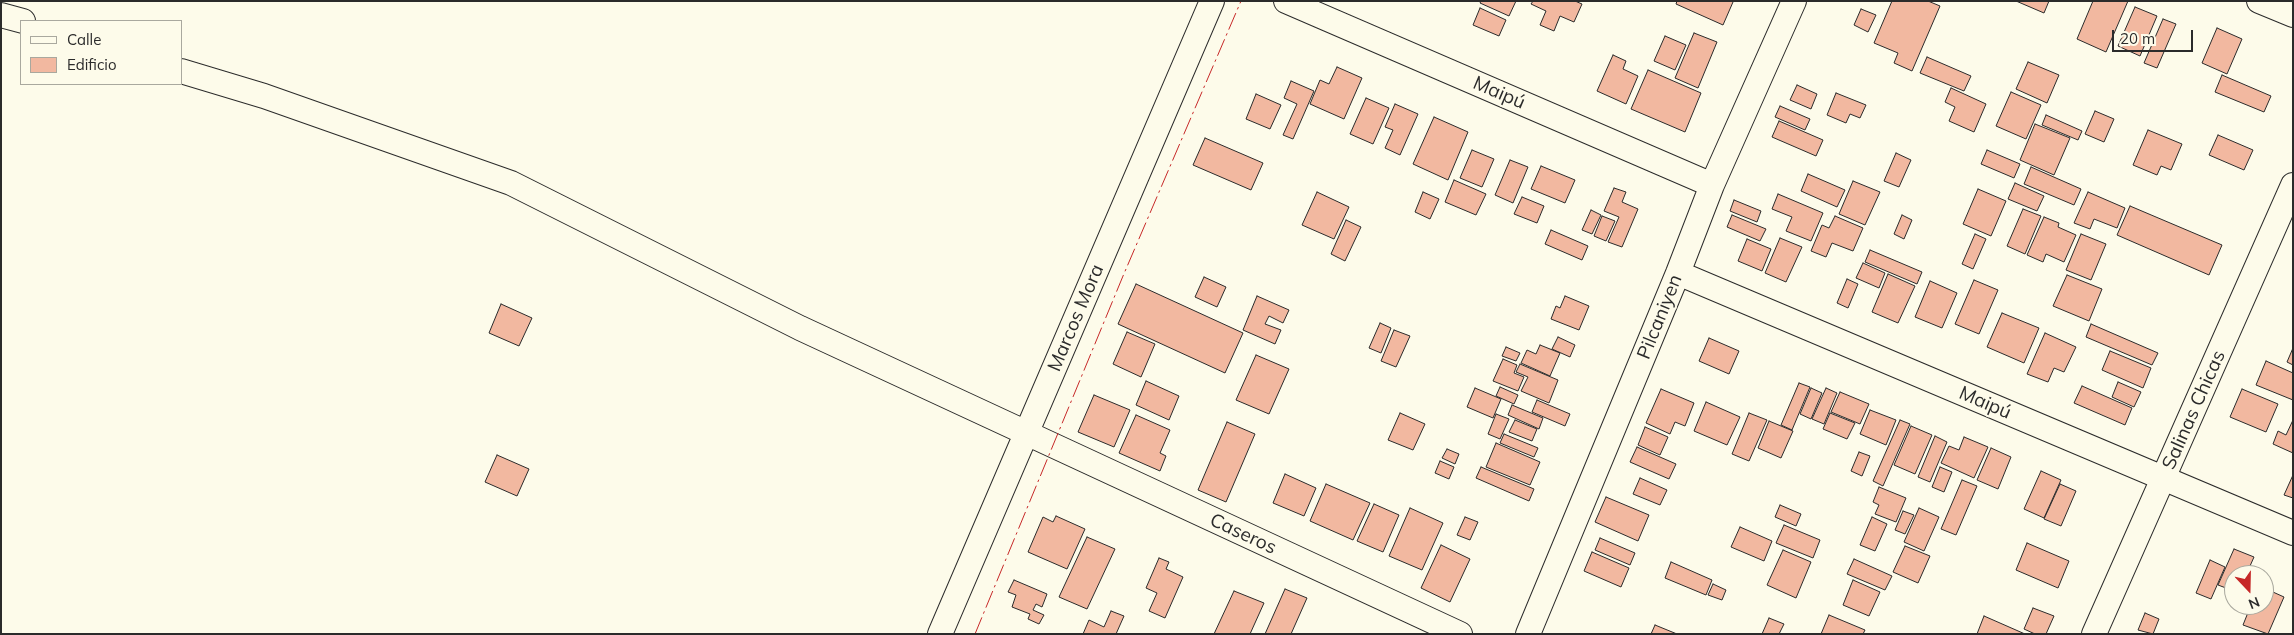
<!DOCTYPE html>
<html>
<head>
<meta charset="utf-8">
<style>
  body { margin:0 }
  #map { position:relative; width:2294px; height:635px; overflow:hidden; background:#fdfbea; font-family:Mulish,sans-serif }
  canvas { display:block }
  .frame { position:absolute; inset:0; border:2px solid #2b2b2b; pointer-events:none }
  .legend { position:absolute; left:20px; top:20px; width:162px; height:65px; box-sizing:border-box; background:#fdfbea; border:1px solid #a9a89e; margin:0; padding:6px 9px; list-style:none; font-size:15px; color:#2b2b2b }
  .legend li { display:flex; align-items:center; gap:10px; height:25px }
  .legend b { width:25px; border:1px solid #a9a89e }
  .north { position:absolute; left:2224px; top:565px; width:50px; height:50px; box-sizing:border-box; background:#fdfbea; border:1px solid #a9a89e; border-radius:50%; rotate:159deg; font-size:14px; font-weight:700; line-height:20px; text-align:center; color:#2b2b2b }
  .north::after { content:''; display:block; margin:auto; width:18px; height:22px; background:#c62828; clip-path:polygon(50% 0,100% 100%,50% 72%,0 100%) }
  .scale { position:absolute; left:2112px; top:30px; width:81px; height:22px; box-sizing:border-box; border:2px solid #2b2b2b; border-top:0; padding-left:6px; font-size:15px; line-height:18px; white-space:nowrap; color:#2b2b2b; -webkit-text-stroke:4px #fdfbea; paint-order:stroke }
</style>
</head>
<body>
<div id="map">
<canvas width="2294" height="635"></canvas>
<div class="frame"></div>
<ul class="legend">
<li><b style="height:6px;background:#fdfbea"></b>Calle</li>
<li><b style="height:14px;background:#f2b8a0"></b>Edificio</li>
</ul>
<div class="north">N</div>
<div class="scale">20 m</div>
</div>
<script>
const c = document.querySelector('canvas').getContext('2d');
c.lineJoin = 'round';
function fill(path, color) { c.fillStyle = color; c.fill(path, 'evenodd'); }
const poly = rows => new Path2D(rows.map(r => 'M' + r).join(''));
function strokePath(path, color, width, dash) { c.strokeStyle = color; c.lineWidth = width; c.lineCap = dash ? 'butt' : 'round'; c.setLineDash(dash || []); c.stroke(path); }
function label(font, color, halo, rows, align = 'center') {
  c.font = font + ' Mulish,sans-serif'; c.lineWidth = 4; c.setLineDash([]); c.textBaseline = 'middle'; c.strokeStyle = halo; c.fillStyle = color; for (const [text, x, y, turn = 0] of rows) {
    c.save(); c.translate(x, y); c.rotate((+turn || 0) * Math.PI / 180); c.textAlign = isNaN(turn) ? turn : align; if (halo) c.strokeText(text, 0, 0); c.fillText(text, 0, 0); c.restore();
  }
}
const building = poly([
  [1481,1,1516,1,1509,16,1480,3,1481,1],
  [1533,1,1575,1,1582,4,1574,22,1560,16,1554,31,1540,25,1546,11,1531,4,1533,1],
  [1677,1,1733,1,1733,2,1723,25,1676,4,1677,1],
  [1892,1,1928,1,1940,6,1912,71,1894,63,1898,53,1874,43,1892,1],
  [2016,1,2049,1,2044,13,2016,1],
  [2093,1,2128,1,2106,52,2077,39,2093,1],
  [2135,7,2157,16,2140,56,2118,46,2135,7],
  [1480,8,1506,20,1499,36,1473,25,1480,8],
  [1861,9,1876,15,1868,32,1854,25,1861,9],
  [2163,19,2176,24,2157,68,2144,63,2163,19],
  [2217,28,2242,39,2227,74,2202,63,2217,28],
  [1694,33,1717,42,1698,88,1675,78,1694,33],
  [1665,36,1686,45,1675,70,1654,61,1665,36],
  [1613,55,1626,61,1623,69,1638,76,1626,104,1597,91,1613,55],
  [1927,57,1971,76,1964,91,1920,73,1927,57],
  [2028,62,2059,75,2047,103,2016,89,2028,62],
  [1337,67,1362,78,1344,119,1310,104,1320,80,1329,84,1337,67],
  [1648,70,1701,93,1685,132,1631,109,1648,70],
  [2222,75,2271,96,2264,112,2215,92,2222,75],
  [1291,81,1314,91,1293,139,1283,135,1297,104,1284,98,1291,81],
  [1797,85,1817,94,1811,109,1790,100,1797,85],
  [1951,88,1986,104,1974,132,1949,121,1955,107,1945,102,1951,88],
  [2011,92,2041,105,2026,139,1996,126,2011,92],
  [1836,93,1866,105,1860,118,1850,114,1846,123,1827,115,1836,93],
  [1256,94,1281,105,1270,129,1246,119,1256,94],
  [1366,98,1389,108,1373,144,1350,134,1366,98],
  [1395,104,1418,114,1400,155,1385,148,1393,130,1385,127,1395,104],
  [1780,106,1810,119,1805,130,1775,117,1780,106],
  [2095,111,2114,119,2104,142,2085,134,2095,111],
  [2046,115,2082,131,2078,140,2042,125,2046,115],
  [1434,117,1468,132,1448,180,1413,164,1434,117],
  [1779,121,1823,140,1816,156,1772,137,1779,121],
  [2035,124,2070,138,2054,175,2020,160,2035,124],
  [2148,130,2182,144,2171,170,2161,166,2157,175,2133,165,2148,130],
  [2218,135,2253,150,2244,170,2209,155,2218,135],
  [1205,138,1263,163,1251,190,1193,165,1205,138],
  [1472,150,1494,159,1482,187,1460,178,1472,150],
  [1987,150,2020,164,2014,178,1981,164,1987,150],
  [1896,153,1911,160,1899,187,1884,181,1896,153],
  [1510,160,1528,167,1513,203,1495,195,1510,160],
  [1541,166,1575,180,1565,203,1531,189,1541,166],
  [2031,167,2081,189,2074,205,2024,184,2031,167],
  [1808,174,1845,190,1837,207,1801,191,1808,174],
  [1454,180,1486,194,1476,215,1445,202,1454,180],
  [1853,181,1880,192,1865,225,1839,214,1853,181],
  [2015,183,2044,196,2037,211,2008,199,2015,183],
  [1614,188,1626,192,1622,202,1638,209,1622,247,1608,242,1619,217,1604,211,1614,188],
  [1978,189,2006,201,1991,236,1963,224,1978,189],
  [1317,192,1349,207,1334,239,1302,225,1317,192],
  [1423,192,1439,199,1430,219,1415,212,1423,192],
  [2088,192,2125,208,2117,228,2094,219,2090,229,2074,223,2088,192],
  [1778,194,1823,213,1811,241,1786,231,1792,217,1772,209,1778,194],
  [1522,197,1544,206,1537,223,1514,214,1522,197],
  [1734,200,1761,211,1757,222,1730,211,1734,200],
  [2130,206,2222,245,2209,275,2117,235,2130,206],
  [2023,209,2041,216,2025,254,2007,246,2023,209],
  [1591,210,1601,215,1592,234,1582,230,1591,210],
  [1732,215,1766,229,1760,241,1727,227,1732,215],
  [1902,215,1912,220,1904,239,1894,234,1902,215],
  [1602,216,1615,221,1606,241,1594,236,1602,216],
  [1835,216,1863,228,1853,251,1832,243,1826,257,1811,251,1822,225,1829,228,1835,216],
  [2044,217,2059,223,2058,227,2076,235,2064,262,2046,254,2043,262,2027,255,2044,217],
  [1346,220,1361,227,1345,261,1331,254,1346,220],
  [1551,230,1588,246,1582,260,1545,244,1551,230],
  [1975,234,1986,239,1973,269,1962,264,1975,234],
  [2081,234,2106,244,2091,280,2066,270,2081,234],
  [1780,238,1802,247,1786,282,1765,273,1780,238],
  [1747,239,1771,249,1762,271,1738,261,1747,239],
  [1870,250,1922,272,1917,284,1865,262,1870,250],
  [1863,263,1885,273,1879,288,1856,278,1863,263],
  [1888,274,1915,286,1898,323,1872,312,1888,274],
  [2067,275,2102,289,2089,321,2053,306,2067,275],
  [1204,277,1226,287,1217,307,1195,297,1204,277],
  [1847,279,1858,284,1848,308,1837,303,1847,279],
  [1974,280,1998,290,1979,334,1955,324,1974,280],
  [1930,281,1957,293,1942,328,1915,317,1930,281],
  [1136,284,1243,333,1225,373,1118,324,1136,284],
  [1257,296,1289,310,1283,323,1269,316,1265,324,1281,330,1275,344,1243,330,1257,296],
  [1565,296,1589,306,1579,330,1551,319,1556,306,1560,308,1565,296],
  [501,304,532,318,519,346,489,333,501,304],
  [2002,313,2039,328,2024,363,1987,347,2002,313],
  [1380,323,1391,328,1381,353,1369,348,1380,323],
  [2091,324,2158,353,2152,365,2086,337,2091,324],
  [1394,330,1410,336,1396,367,1381,361,1394,330],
  [1127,332,1155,344,1141,377,1113,364,1127,332],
  [2045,333,2076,347,2064,372,2054,368,2048,382,2027,374,2045,333],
  [1558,337,1575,345,1570,357,1552,349,1558,337],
  [1709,338,1739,351,1729,374,1699,361,1709,338],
  [1540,345,1560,353,1550,376,1521,363,1527,350,1536,354,1540,345],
  [1506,347,1520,353,1516,361,1502,356,1506,347],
  [2293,348,2293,365,2287,362,2293,348],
  [2110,351,2151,368,2143,388,2102,370,2110,351],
  [1256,355,1289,369,1269,414,1236,400,1256,355],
  [1503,359,1517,365,1514,373,1524,377,1518,391,1493,381,1503,359],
  [2266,361,2293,373,2293,400,2256,385,2266,361],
  [1520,364,1558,380,1549,403,1521,391,1528,377,1516,372,1520,364],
  [1146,381,1179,396,1169,420,1136,405,1146,381],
  [2118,382,2141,392,2134,407,2112,397,2118,382],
  [1799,383,1810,387,1792,430,1781,425,1799,383],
  [2082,386,2132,408,2125,425,2074,403,2082,386],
  [1500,387,1518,395,1514,404,1496,396,1500,387],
  [1475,388,1501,399,1493,418,1467,407,1475,388],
  [1811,388,1822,393,1811,419,1800,414,1811,388],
  [1826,388,1837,393,1824,424,1812,419,1826,388],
  [1661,389,1694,403,1685,426,1675,422,1670,434,1646,423,1661,389],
  [2242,389,2278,404,2266,432,2230,417,2242,389],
  [1840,392,1869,404,1860,424,1831,412,1840,392],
  [1094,395,1130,410,1114,447,1078,432,1094,395],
  [1537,400,1570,414,1565,426,1532,412,1537,400],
  [1706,402,1740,417,1727,445,1694,431,1706,402],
  [1512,405,1543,418,1539,429,1508,415,1512,405],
  [1870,410,1896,420,1886,445,1860,434,1870,410],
  [1400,413,1425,424,1413,450,1388,440,1400,413],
  [1749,413,1767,420,1749,461,1732,454,1749,413],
  [1830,413,1855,423,1847,439,1823,429,1830,413],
  [1496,414,1509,419,1500,439,1488,434,1496,414],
  [1136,415,1170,430,1160,453,1166,456,1160,471,1119,453,1136,415],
  [1515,420,1537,429,1532,441,1509,432,1515,420],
  [1900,420,1910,424,1883,486,1873,481,1900,420],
  [2293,420,2293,453,2273,444,2278,431,2286,435,2293,420],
  [1769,421,1793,431,1781,458,1758,448,1769,421],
  [1227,422,1255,434,1226,502,1198,490,1227,422],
  [1911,426,1932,435,1915,474,1894,465,1911,426],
  [1645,427,1668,437,1660,455,1638,445,1645,427],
  [1504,434,1538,448,1534,457,1500,443,1504,434],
  [1935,436,1947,442,1930,482,1918,477,1935,436],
  [1964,437,1988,447,1974,478,1941,463,1949,446,1959,450,1964,437],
  [1496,443,1540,462,1530,485,1486,467,1496,443],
  [1637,447,1676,464,1669,479,1630,462,1637,447],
  [1991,448,2011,457,1998,489,1977,480,1991,448],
  [1447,449,1459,454,1455,464,1442,458,1447,449],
  [1859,452,1870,456,1862,476,1851,471,1859,452],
  [497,455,529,469,517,496,485,482,497,455],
  [1440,461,1454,467,1449,479,1435,473,1440,461],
  [1481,467,1534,489,1529,501,1476,478,1481,467],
  [1940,467,1952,472,1944,492,1932,487,1940,467],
  [2041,471,2061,480,2044,518,2024,509,2041,471],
  [1285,474,1316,488,1304,516,1273,503,1285,474],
  [2293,475,2293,498,2284,495,2293,475],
  [1640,478,1667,490,1660,505,1633,494,1640,478],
  [1962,480,1977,486,1956,535,1941,529,1962,480],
  [1326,484,1370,503,1353,540,1310,521,1326,484],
  [2060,484,2076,491,2061,526,2044,519,2060,484],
  [1879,487,1906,498,1896,522,1875,514,1879,505,1873,502,1879,487],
  [1606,497,1649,515,1638,541,1595,522,1606,497],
  [1374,504,1399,515,1383,552,1357,541,1374,504],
  [1780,505,1801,514,1796,526,1775,517,1780,505],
  [1410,508,1443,523,1422,570,1389,556,1410,508],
  [1919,508,1939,517,1924,551,1904,542,1919,508],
  [1903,511,1914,515,1905,534,1895,530,1903,511],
  [1056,516,1085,529,1067,569,1028,552,1043,517,1053,522,1056,516],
  [1465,517,1478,522,1470,540,1457,535,1465,517],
  [1872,517,1887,524,1875,551,1860,545,1872,517],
  [1784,525,1820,540,1813,558,1776,543,1784,525],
  [1740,527,1772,541,1764,561,1731,547,1740,527],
  [1087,537,1115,549,1087,609,1059,597,1087,537],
  [1600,538,1635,553,1630,565,1595,550,1600,538],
  [2027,543,2069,561,2058,588,2016,570,2027,543],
  [1441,545,1470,559,1450,602,1421,588,1441,545],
  [1905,546,1930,556,1918,583,1893,572,1905,546],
  [2234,549,2254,557,2246,575,2234,575,2234,591,2218,585,2234,549],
  [1783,550,1811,562,1796,598,1767,585,1783,550],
  [1592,552,1629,568,1621,587,1584,571,1592,552],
  [1159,558,1169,562,1166,569,1183,577,1165,618,1149,611,1157,593,1146,588,1159,558],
  [1854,559,1892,576,1885,590,1847,574,1854,559],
  [2210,560,2225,567,2211,599,2196,593,2210,560],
  [1671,562,1712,580,1706,595,1665,578,1671,562],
  [1014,580,1047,594,1042,607,1036,604,1033,610,1044,615,1039,624,1028,619,1030,614,1012,607,1016,595,1008,592,1014,580],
  [1853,580,1880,592,1869,616,1843,605,1853,580],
  [1713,584,1726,590,1722,600,1708,595,1713,584],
  [2264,588,2284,597,2268,634,2243,625,2251,605,2264,605,2264,588],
  [1285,589,1307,598,1291,634,1265,634,1285,589],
  [1234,591,1264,603,1250,634,1214,634,1234,591],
  [2033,608,2054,616,2046,634,2035,634,2024,629,2033,608],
  [1111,611,1124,616,1116,634,1083,634,1089,620,1104,627,1111,611],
  [2145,613,2159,619,2153,634,2138,630,2145,613],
  [1829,615,1865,630,1863,634,1821,634,1829,615],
  [1984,616,2025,634,1977,634,1984,616],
  [1769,618,1784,624,1779,634,1762,634,1769,618],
  [1655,625,1677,634,1651,634,1655,625]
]);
const minor = poly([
  [1286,1,1712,185],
  [2259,1,2293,15],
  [1,15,23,21],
  [181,71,264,96,511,183,800,328,1460,634],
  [1678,273,2293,533],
  [940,634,1212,1],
  [1528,634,1678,273,1712,185,1794,1],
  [2094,634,2293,185]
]);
const power = poly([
  [975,634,1123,276,1241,1]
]);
const streetNames = [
  ["Maipú",1499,93,23],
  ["Pilcaniyen",1660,317,-68],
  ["Marcos Mora",1076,318,-67],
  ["Maipú",1985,403,23],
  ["Salinas Chicas",2194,410,-66],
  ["Caseros",1243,534,25]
];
fill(building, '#f2b8a0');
strokePath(building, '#2b2b2b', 1);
strokePath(minor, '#2b2b2b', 26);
strokePath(minor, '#fdfbea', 24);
strokePath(power, '#c62828', 1, [18, 4, 2.5, 4]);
label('19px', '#2b2b2b', '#fdfbea', streetNames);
</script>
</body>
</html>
